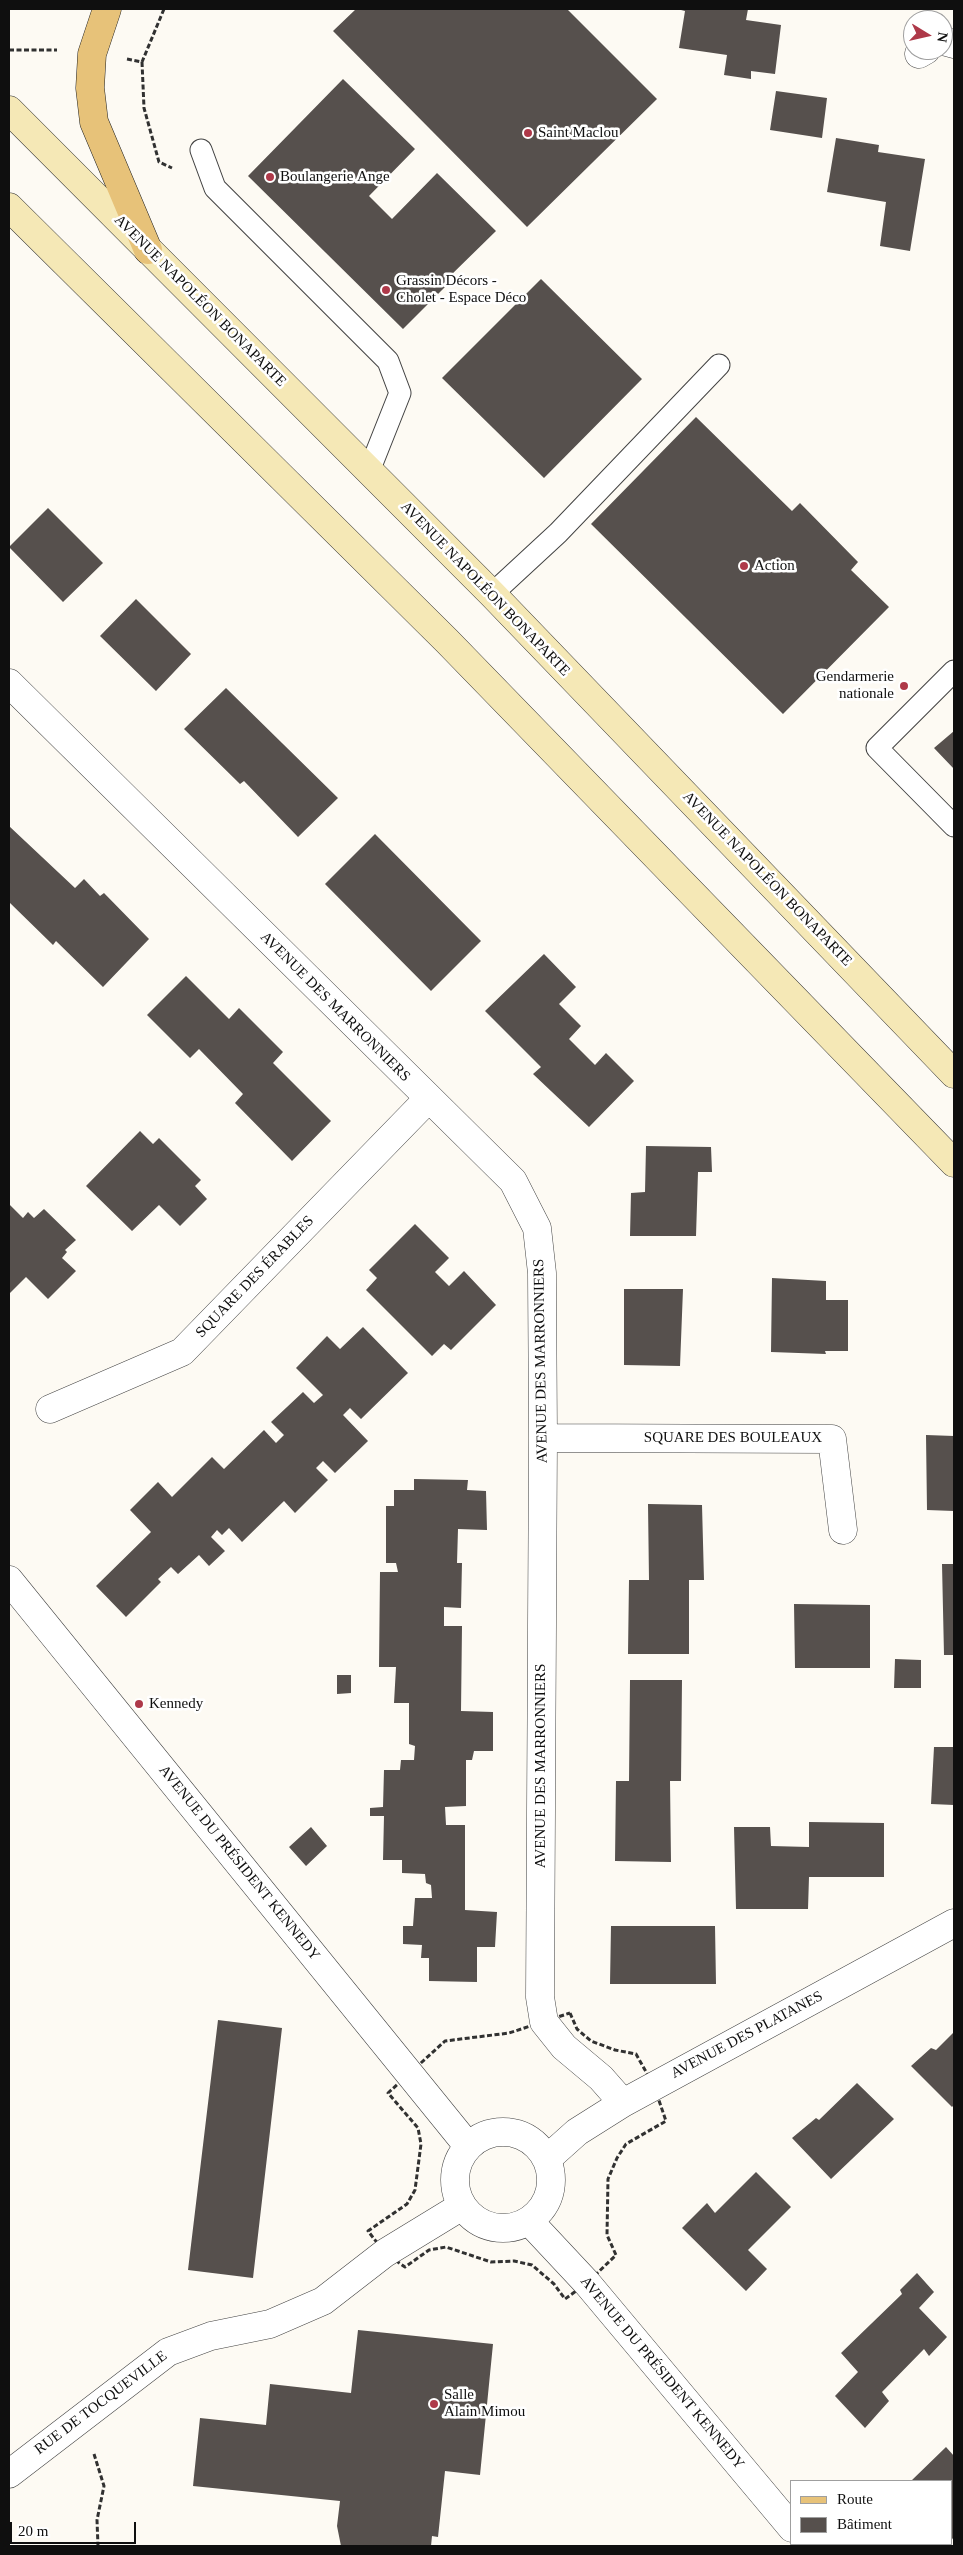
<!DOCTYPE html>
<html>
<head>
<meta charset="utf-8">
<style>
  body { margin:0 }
  #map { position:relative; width:963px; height:2555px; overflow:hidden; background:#fdfaf3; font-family:Georgia,serif }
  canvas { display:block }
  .frame { position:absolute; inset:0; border:10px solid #0f0f0f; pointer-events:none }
  .legend { position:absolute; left:790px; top:2480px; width:162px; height:65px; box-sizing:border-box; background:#fff; border:1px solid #9f9f9f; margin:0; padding:6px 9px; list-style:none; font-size:15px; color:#0f0f0f }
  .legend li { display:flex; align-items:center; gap:10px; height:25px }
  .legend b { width:25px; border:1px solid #9f9f9f }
  .north { position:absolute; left:903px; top:10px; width:50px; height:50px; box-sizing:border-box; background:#fff; border:1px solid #9f9f9f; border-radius:50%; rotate:99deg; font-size:14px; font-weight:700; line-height:20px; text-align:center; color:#0f0f0f }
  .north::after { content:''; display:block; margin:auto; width:18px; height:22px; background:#ae3949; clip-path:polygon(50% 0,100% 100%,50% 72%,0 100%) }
  .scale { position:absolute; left:10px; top:2522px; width:126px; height:22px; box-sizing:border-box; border:2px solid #0f0f0f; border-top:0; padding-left:6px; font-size:15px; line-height:18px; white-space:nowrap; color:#0f0f0f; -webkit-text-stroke:4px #fff; paint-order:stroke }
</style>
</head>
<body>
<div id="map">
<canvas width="963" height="2555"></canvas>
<div class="frame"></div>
<ul class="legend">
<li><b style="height:6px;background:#e7c279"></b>Route</li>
<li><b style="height:14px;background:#56504d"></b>Bâtiment</li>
</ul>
<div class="north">N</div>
<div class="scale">20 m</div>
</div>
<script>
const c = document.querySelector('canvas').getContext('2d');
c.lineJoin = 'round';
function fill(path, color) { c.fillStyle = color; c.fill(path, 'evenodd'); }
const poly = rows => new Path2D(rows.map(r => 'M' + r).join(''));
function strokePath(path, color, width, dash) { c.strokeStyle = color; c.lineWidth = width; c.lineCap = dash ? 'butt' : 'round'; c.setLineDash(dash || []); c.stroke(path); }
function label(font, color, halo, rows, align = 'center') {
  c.font = font + ' Georgia,serif'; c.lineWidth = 5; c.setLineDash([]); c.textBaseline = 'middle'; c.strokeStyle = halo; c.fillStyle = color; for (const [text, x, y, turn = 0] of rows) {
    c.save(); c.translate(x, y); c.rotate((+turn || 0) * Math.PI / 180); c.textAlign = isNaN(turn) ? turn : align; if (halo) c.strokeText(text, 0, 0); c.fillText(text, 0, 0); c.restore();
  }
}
const building = poly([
  [356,9,567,9,657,99,527,227,333,31],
  [677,9,748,9,746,20,781,25,775,74,751,71,751,79,724,75,727,55,679,48,685,11],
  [343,79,415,149,369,196,392,219,437,173,496,231,448,278,451,281,403,329,248,176],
  [776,91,827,98,822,138,770,130],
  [836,138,879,145,878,152,925,159,910,251,880,246,886,202,827,192],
  [541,279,642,379,544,478,442,378],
  [696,417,792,511,800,503,858,562,851,570,889,607,783,714,591,524],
  [48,508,103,563,63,602,9,547],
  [136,599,191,654,156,691,100,636],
  [226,688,338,798,298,837,244,781,240,784,184,729],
  [954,731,954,769,934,748],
  [9,826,75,888,84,879,100,896,104,893,149,939,103,987,56,941,53,945,9,902],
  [375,834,481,941,431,991,325,884],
  [544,954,576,987,559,1004,581,1026,569,1039,595,1065,606,1053,634,1081,589,1127,533,1074,541,1067,485,1011],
  [186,976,229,1019,239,1008,283,1052,273,1063,331,1121,292,1161,235,1103,243,1094,199,1049,190,1058,147,1015],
  [140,1131,153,1144,159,1138,201,1180,195,1186,207,1199,180,1226,159,1205,132,1231,86,1186],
  [646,1146,711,1147,712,1172,698,1172,696,1236,630,1236,631,1193,645,1192],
  [9,1204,23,1218,28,1212,34,1218,44,1209,76,1240,65,1250,67,1252,62,1258,76,1271,48,1299,26,1277,9,1294],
  [415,1224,449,1258,435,1272,449,1286,464,1271,496,1305,451,1350,444,1344,432,1356,366,1290,377,1278,369,1270],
  [772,1278,826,1281,826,1300,848,1300,848,1351,825,1351,826,1354,771,1352],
  [624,1289,683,1289,680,1366,624,1365],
  [363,1327,408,1373,361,1419,350,1408,343,1415,368,1441,335,1473,323,1461,316,1468,328,1480,295,1513,284,1501,242,1542,229,1528,222,1535,217,1530,211,1537,225,1551,209,1566,199,1555,178,1574,171,1567,158,1579,161,1582,126,1617,96,1586,151,1532,130,1510,158,1482,172,1497,212,1457,224,1469,264,1430,276,1443,284,1435,271,1422,303,1392,314,1403,323,1395,296,1368,327,1336,340,1349],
  [926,1435,954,1436,954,1511,927,1510],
  [414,1479,468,1480,467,1490,486,1491,487,1530,458,1529,457,1563,462,1563,461,1608,444,1607,444,1626,462,1626,461,1711,493,1712,493,1751,474,1751,472,1760,466,1760,466,1806,445,1807,446,1825,465,1825,465,1910,497,1912,495,1947,477,1947,477,1982,429,1981,429,1958,421,1958,422,1945,403,1944,403,1926,413,1926,415,1898,432,1898,431,1885,426,1883,425,1874,402,1873,402,1860,383,1860,384,1816,370,1816,370,1808,383,1807,384,1770,400,1770,401,1760,414,1760,415,1746,409,1744,409,1703,394,1703,396,1667,379,1667,380,1572,398,1572,396,1563,386,1563,386,1506,394,1506,394,1490,414,1490],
  [648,1504,702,1505,704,1580,689,1580,689,1654,628,1654,629,1580,649,1580],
  [942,1564,954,1564,954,1655,944,1655],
  [794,1604,870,1605,870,1668,795,1668],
  [895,1659,921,1660,921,1688,894,1688],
  [337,1675,351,1675,351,1693,337,1694],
  [630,1680,682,1680,681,1781,670,1781,671,1862,615,1861,616,1781,629,1781],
  [934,1747,954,1747,954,1805,931,1804],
  [809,1822,884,1823,884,1877,809,1877,808,1909,736,1909,734,1827,770,1827,771,1846,809,1847],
  [311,1827,327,1846,306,1866,289,1847],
  [611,1926,715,1926,716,1984,610,1984],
  [218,2020,282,2028,253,2278,188,2270],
  [954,2032,954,2105,952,2107,911,2066,931,2048,936,2050],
  [857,2083,894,2119,831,2179,792,2138,816,2118,819,2120],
  [756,2172,791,2207,748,2250,767,2269,746,2291,682,2228,707,2203,715,2213],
  [917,2273,934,2292,919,2308,947,2337,929,2356,924,2349,882,2392,889,2401,865,2428,835,2396,858,2372,841,2353,902,2294,900,2290],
  [358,2330,493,2344,480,2475,445,2471,438,2537,432,2536,431,2546,341,2546,337,2526,340,2501,193,2486,200,2418,266,2425,270,2384,351,2393],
  [946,2447,954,2456,954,2541,952,2538,952,2481,911,2481]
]);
const path = poly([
  [9,50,57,50],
  [127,59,142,62,164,9],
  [142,62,144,108,159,162,172,168],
  [570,2013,577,2029,591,2041,615,2050,636,2054,654,2086,666,2121,626,2144,617,2158,608,2179,607,2235,616,2255,587,2283,565,2299,554,2284,532,2265,514,2261,491,2262,446,2247,429,2250,405,2267,385,2253,368,2231,407,2204,415,2190,421,2144,418,2128,388,2093,445,2041,509,2033,570,2013],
  [94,2454,104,2486,97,2520,98,2546]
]);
const service = poly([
  [201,150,215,188,388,361,400,393,369,471],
  [492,594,558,533,719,365],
  [954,671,877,748,954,826]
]);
const minor = poly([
  [943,41,954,44],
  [919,54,926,50],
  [9,683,513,1181,537,1228,542,1273,543,1438,540,1997,544,2022,564,2047,601,2078,623,2103],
  [50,1409,182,1352,428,1099],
  [543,1438,832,1439,843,1530],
  [548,2158,577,2132,623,2103,954,1923],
  [9,2474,168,2352,211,2336,270,2324,323,2301,385,2253,462,2206]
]);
const tertiary = poly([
  [9,1580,468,2146],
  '455 2180a48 48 0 1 1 96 0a48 48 0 1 1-96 0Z',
  [529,2221,587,2283,792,2528],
  [805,2544,807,2546]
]);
const secondary = poly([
  [9,110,492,594,954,1074],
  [9,207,447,641,954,1163]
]);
const primary = poly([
  [107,9,92,54,90,88,94,122,148,250]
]);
const markers = [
  [528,133,5,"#ae3949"],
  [270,177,5,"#ae3949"],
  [386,290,5,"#ae3949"],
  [744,566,5,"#ae3949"],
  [904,686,5,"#ae3949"],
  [139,1704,5,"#ae3949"],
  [434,2404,5,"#ae3949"]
];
const poiNames = [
  ["Saint Maclou",538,133],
  ["Boulangerie Ange",280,177],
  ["Grassin Décors -",396,281],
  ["Cholet - Espace Déco",396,298],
  ["Action",754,566],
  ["Gendarmerie",894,677,"right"],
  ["nationale",894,694,"right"],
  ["Kennedy",149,1704],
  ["Salle",444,2395],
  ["Alain Mimou",444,2412]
];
const streetNames = [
  ["AVENUE NAPOLÉON BONAPARTE",200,301,45],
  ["AVENUE NAPOLÉON BONAPARTE",485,589,46],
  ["AVENUE NAPOLÉON BONAPARTE",767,879,46],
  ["AVENUE DES MARRONNIERS",335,1007,45],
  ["SQUARE DES ÉRABLES",255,1277,-46],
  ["AVENUE DES MARRONNIERS",541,1361,-91],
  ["SQUARE DES BOULEAUX",733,1438],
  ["AVENUE DES MARRONNIERS",541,1766,-90],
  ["AVENUE DU PRÉSIDENT KENNEDY",239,1863,51],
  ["AVENUE DES PLATANES",747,2035,-28],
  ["AVENUE DU PRÉSIDENT KENNEDY",662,2373,50],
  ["RUE DE TOCQUEVILLE",101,2403,-37]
];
fill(building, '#56504d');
strokePath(service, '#424242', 23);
strokePath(minor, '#424242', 29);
strokePath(tertiary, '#424242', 29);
strokePath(secondary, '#313131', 29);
strokePath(primary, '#202020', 29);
strokePath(path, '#313131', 3, [5, 2.5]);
strokePath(service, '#fff', 21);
strokePath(minor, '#fff', 28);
strokePath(tertiary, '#fff', 28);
strokePath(secondary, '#f5e8b6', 28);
strokePath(primary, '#e7c279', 28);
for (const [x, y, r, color] of markers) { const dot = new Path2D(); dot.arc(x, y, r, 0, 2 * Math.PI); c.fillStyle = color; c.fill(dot); strokePath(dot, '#fff', 2); }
label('15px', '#0f0f0f', '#fff', poiNames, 'left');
label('15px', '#0f0f0f', '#fff', streetNames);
</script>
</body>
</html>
